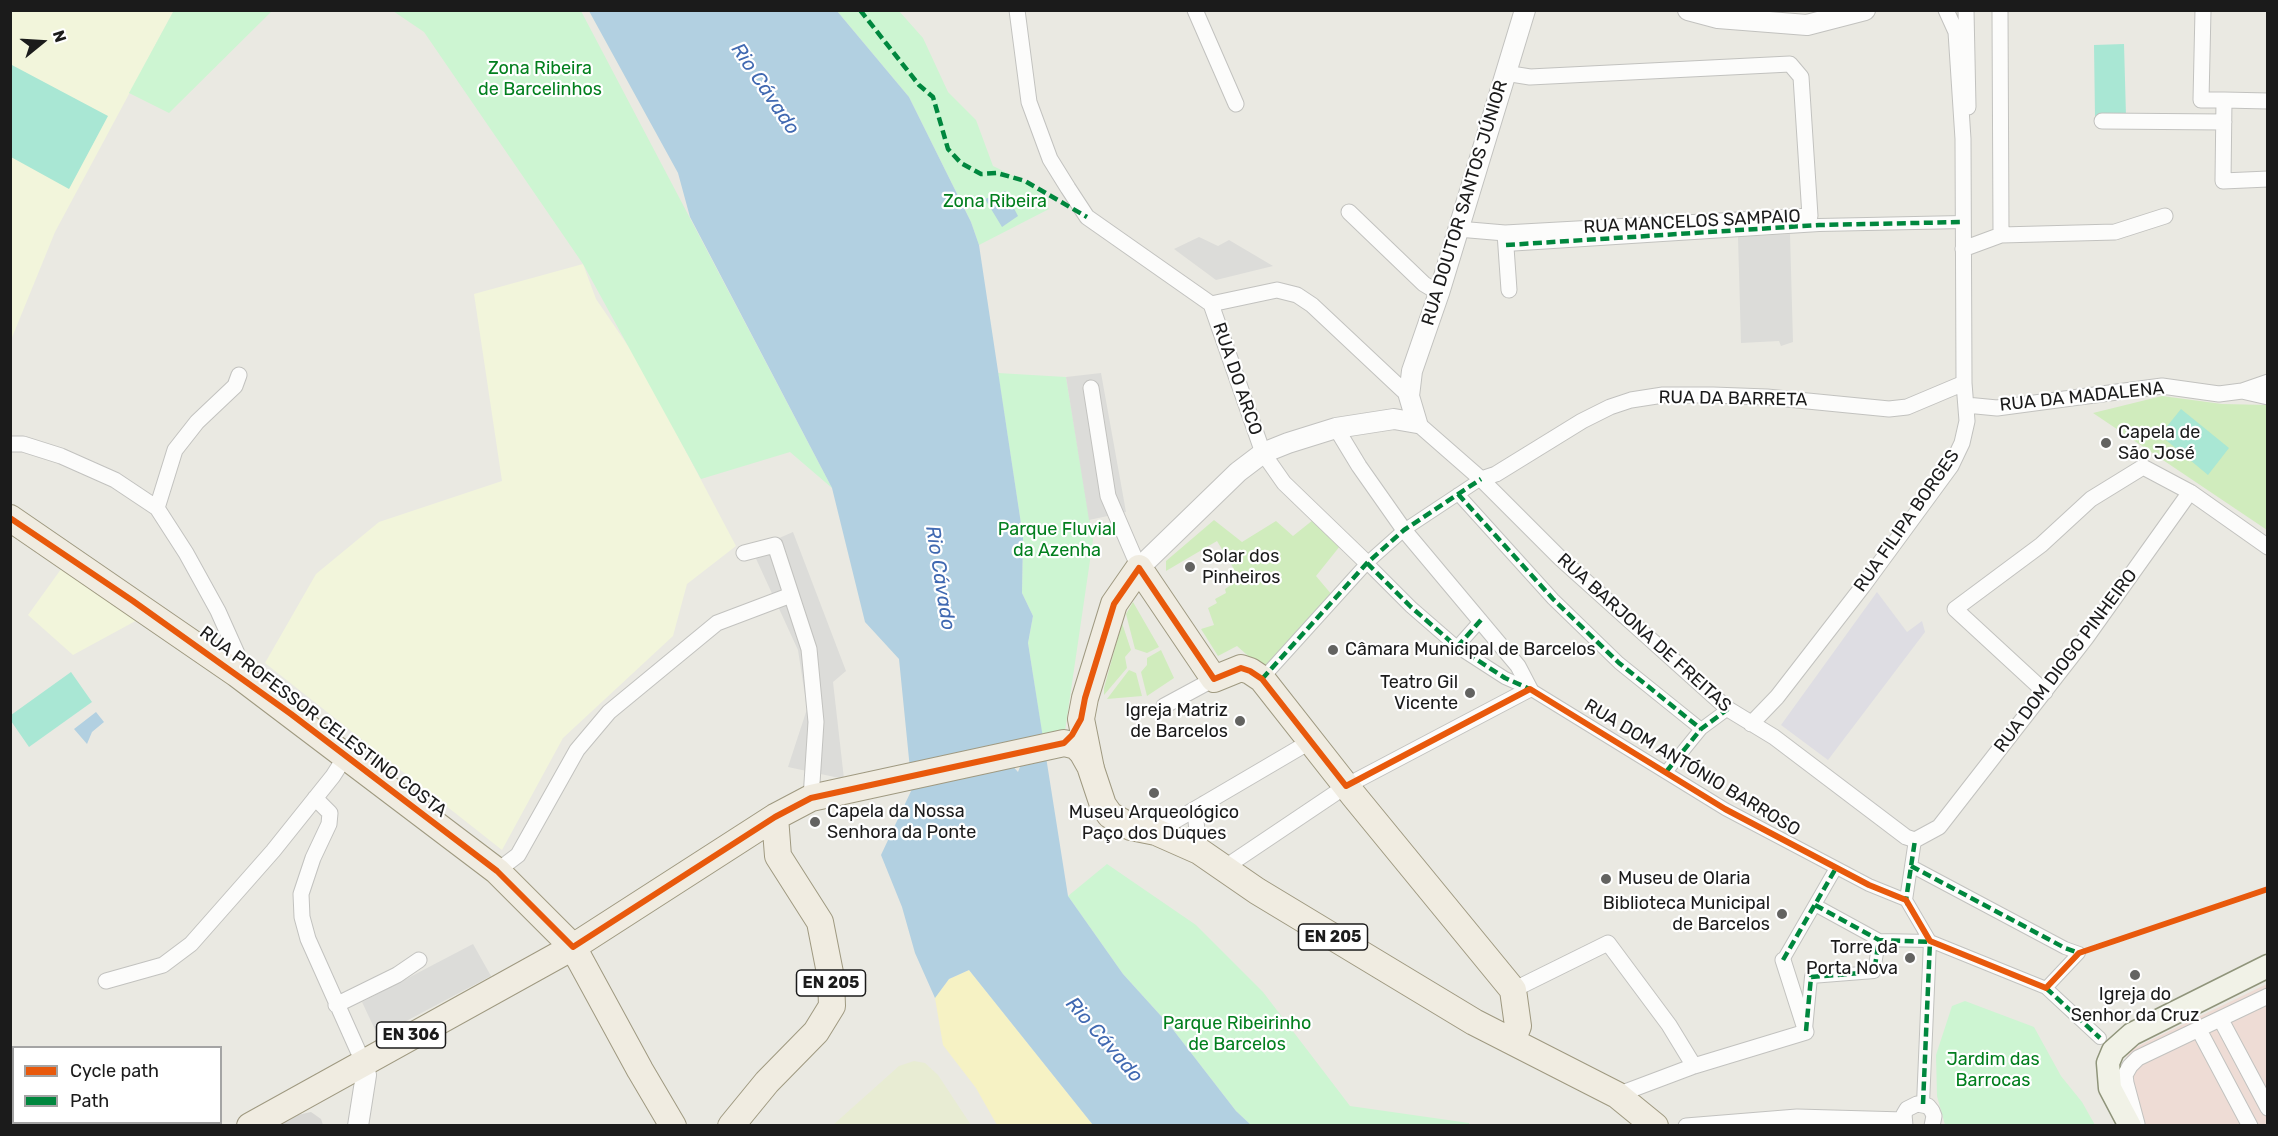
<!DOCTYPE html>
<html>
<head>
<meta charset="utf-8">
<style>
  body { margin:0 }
  #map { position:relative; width:2278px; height:1136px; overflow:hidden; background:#eae9e2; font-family:Rubik,sans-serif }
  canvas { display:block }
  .frame { position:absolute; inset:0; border:12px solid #1b1b1b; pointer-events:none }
  .legend { position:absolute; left:12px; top:1046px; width:210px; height:78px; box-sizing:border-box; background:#fff; border:2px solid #a4a4a4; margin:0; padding:8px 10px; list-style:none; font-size:18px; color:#1b1b1b }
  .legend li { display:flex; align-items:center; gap:12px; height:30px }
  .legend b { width:30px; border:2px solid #a4a4a4 }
  .north { position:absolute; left:12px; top:12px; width:60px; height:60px; -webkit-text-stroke:4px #fff; paint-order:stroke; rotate:72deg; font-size:16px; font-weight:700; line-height:24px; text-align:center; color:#1b1b1b }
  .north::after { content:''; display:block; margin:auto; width:21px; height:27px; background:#1b1b1b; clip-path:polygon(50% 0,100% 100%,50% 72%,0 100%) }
</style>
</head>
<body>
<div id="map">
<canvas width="2278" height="1136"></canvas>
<div class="frame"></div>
<ul class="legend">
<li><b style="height:8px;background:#e8590c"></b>Cycle path</li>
<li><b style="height:8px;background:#00873e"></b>Path</li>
</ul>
<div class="north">N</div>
</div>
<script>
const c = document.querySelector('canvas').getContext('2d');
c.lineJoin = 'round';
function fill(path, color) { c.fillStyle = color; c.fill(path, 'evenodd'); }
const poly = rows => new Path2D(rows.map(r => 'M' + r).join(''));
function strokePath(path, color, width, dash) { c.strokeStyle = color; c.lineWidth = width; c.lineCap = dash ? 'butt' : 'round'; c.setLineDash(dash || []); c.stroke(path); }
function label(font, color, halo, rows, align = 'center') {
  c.font = font + ' Rubik,sans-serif'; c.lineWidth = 4.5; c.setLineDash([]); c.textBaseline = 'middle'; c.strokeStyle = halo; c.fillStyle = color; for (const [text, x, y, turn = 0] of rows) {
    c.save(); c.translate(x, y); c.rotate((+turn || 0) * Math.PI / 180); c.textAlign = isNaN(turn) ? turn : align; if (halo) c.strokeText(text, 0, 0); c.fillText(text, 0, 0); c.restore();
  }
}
const commercial = poly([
  [2267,984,2267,1125,2139,1125,2117,1076,2130,1050]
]);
const education = poly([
  [11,11,173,12,55,232,11,340],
  [583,264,596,299,637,359,736,546,687,584,673,636,563,738,502,850,265,663,316,574,379,522,502,481,474,294],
  [64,565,141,618,73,655,28,615]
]);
const religious = poly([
  [311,1112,321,1119,323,1125,275,1126,279,1119]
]);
const farmland = poly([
  [914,1061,925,1063,938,1075,971,1125,833,1125,899,1066]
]);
const grass = poly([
  [2162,396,2222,404,2267,405,2267,530,2093,413],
  [1214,520,1242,542,1276,521,1293,536,1313,520,1340,546,1316,576,1332,595,1265,671,1237,646,1218,656,1201,629,1214,625,1208,608,1217,603,1215,599,1226,593,1225,589,1240,579,1217,541,1166,571,1166,561],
  [1133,602,1159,647,1147,653,1135,649,1126,614],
  [1122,623,1131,650,1125,657,1127,668,1104,695,1104,688],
  [1161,650,1174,678,1147,696,1141,672,1147,665,1147,658],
  [1129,670,1136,673,1142,696,1107,699]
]);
const sand = poly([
  [969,970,1093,1125,997,1125,976,1088,943,1045,935,998,949,979]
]);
const park = poly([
  [171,11,272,11,169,113,129,93,173,12],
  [393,11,581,11,832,488,790,452,701,479,583,264,424,32],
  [837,11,899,11,923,38,948,92,976,120,993,166,1034,186,1049,209,979,245,971,222,909,97],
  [998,373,1066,377,1093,540,1065,731,1043,740,1028,643,1033,616,1022,593,1023,537],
  [1107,864,1196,925,1263,992,1350,1106,1469,1123,1469,1125,1251,1125,1236,1111,1171,1027,1123,974,1068,896],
  [1965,1001,2034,1027,2061,1076,2082,1102,2095,1125,1945,1125,1937,1096,1936,1055,1952,1006]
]);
const pitch = poly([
  [2124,44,2126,116,2095,117,2094,45],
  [10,64,108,116,69,189,11,157],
  [2181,409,2229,448,2208,475,2160,435],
  [71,672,92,702,29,747,11,721,11,715]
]);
const parking = poly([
  [1790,234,1793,342,1781,346,1779,341,1741,343,1738,237],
  [1199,237,1218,246,1229,240,1273,266,1216,280,1174,249],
  [1101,373,1126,512,1089,520,1066,377],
  [793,532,846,671,833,682,844,779,788,767,807,709,798,650,752,550],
  [473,944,491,976,378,1036,362,1002]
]);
const plaza = poly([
  [1877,592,1907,632,1922,621,1925,632,1828,760,1781,725]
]);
const water = poly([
  [589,11,837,11,909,97,971,222,979,245,1023,537,1022,593,1033,616,1028,643,1068,896,1123,974,1171,1027,1236,1111,1251,1125,1093,1125,969,970,949,979,935,998,915,953,902,907,881,855,912,789,899,659,865,622,832,488,690,217,678,173],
  [1018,740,1023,759,1018,772,1009,762,1004,743],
  [1005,191,1018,216,1002,227,985,199],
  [96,712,104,722,92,732,87,744,74,729]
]);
const pedestrian = poly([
  [1506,245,1819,225,1963,222],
  [1458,494,1553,599,1619,663,1701,729],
  [1367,563,1411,607,1457,647,1505,678,1530,689,1725,809,1869,885,1906,900],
  [1457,647,1481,620],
  [1262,679,1367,563,1404,530,1481,479],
  [1666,772,1701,729,1728,709],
  [1915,840,1906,900,1930,941,1923,1104],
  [1815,905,1879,940],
  [1783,960,1836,868],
  [2046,988,2100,1038],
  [1806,1029,1811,977,1874,972,1879,940,1930,941,2046,988,2079,953,2065,948,1911,866]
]);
const minor = poly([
  [1017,10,1029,102,1050,159,1068,188,1087,217,1211,304],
  [1195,10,1236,104],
  [1966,10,1968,107],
  [2000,10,2001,235],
  [2203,10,2201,100,2224,100,2223,181,2268,179],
  [2224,100,2268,101],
  [2102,121,2224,122],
  [1349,212,1424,284,1439,293],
  [1458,229,1505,233,1810,216,1801,77,1790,64,1530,77,1505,73],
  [1505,233,1509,290],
  [1963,249,2001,235,2115,232,2165,216],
  [1211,304,1263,453,1284,483,1367,563],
  [1211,304,1277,290,1297,295,1312,305,1409,396],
  [1091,388,1108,496,1139,568],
  [2242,391,2268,397],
  [1966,405,1997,408,2162,386,2219,394,2242,391,2268,382],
  [1417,423,1481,479,1561,559,1728,709,1774,737,1906,837,1915,840,1939,827,2086,638,2190,492],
  [10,444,23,444,61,456,115,480,157,508,186,553,218,611,239,658,237,674],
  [1481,479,1496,474,1582,421,1610,407,1631,400,1663,395,1713,395,1767,397,1889,409,1907,407,1964,383],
  [157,508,175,450,197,422,235,386,239,375],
  [744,553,775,545,809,649,816,722,811,798],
  [2045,692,1955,609,2041,545,2091,499,2143,467,2190,492,2268,547],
  [1164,706,1214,679],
  [1751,724,1777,697,1863,586,1951,466,1962,443,1967,421,1964,383,1963,139,1956,32,1946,10],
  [315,798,330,813,329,824,313,858,301,894,302,917,308,939,363,1062],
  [1156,832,1311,741],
  [1199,851,1196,821,1205,803],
  [1224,868,1346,786,1530,689,1518,666,1404,530,1359,466,1336,428],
  [497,871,518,855,577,750,609,712,717,623,791,595],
  [106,981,163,965,191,944,273,851,333,776,345,757],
  [1513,990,1608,943,1669,1025,1694,1066],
  [336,1005,397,975,419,960],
  [2221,1020,2268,1108],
  [2199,1030,2250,1126],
  [1617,1095,1694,1066,1806,1032,1783,960],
  [2137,1124,2126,1083,2125,1075,2130,1066,2138,1058,2268,996],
  [1686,1126,1797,1117,1904,1120],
  [1905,1126,1904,1114,1907,1109,1917,1104,1928,1106,1932,1111,1934,1116,1932,1126]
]);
const tertiary = poly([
  [1688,10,1718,18,1807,25,1865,10],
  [1139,568,1238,472,1263,453,1288,443,1336,428,1394,419,1417,423,1409,396,1412,371,1439,293,1525,10],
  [358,1126,366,1075,363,1062]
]);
const secondary = poly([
  [2130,1126,2110,1088,2108,1063,2113,1051,2132,1034,2268,966]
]);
const primary = poly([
  [10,518,237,674,497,871,573,947,640,1070,673,1126],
  [1512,1041,1518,1026,1513,990,1354,796,1262,679,1250,671,1241,668,1214,679,1139,568,1114,604,1085,698,1081,719,1091,769,1103,805,1110,815,1131,827,1156,832,1199,851,1257,891,1474,1022,1617,1095,1655,1126],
  [250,1126,573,947,775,817,811,798,1064,743,1076,746,1082,752,1091,768],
  [731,1126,767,1082,816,1032,832,1006,831,978,820,922,778,856,775,817]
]);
const quiet = poly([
  [860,10,919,85,933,97,948,149,961,163,981,174,997,173,1025,181,1087,217],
  [1506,245,1819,225,1963,222],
  [1458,494,1553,599,1619,663,1701,729],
  [1367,563,1411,607,1457,647,1505,678,1532,690],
  [1457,647,1481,620],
  [1262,679,1367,563,1404,530,1481,479],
  [1666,772,1701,729,1728,709],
  [1911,866,2065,948,2079,953,2078,954],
  [1815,905,1879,940],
  [1908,905,1906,900,1915,840],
  [1783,960,1836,868],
  [2046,988,2100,1038],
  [1806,1031,1811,977,1874,972,1879,940,1933,942],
  [1923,1104,1930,941,1928,938]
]);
const cycleway = poly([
  [10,518,133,601,291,714,497,871,573,947,775,817,811,798,1064,743,1072,735,1081,719,1085,698,1114,604,1139,568,1214,679,1241,668,1250,671,1262,679,1346,786,1530,689,1725,809,1869,885,1906,900,1930,941,2046,988,2079,953,2268,889]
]);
const markers = [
  [2106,443,6,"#636361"],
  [1190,567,6,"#636361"],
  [1333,650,6,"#636361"],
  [1470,693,6,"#636361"],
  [1240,721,6,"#636361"],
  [1154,793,6,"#636361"],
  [815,822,6,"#636361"],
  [1606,879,6,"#636361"],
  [1782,914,6,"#636361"],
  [1910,958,6,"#636361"],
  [2135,975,6,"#636361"]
];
const shields = [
  [1333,937,69],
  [831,983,69],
  [411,1035,69]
];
const shieldNames = [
  ["EN 205",1333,937],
  ["EN 205",831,983],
  ["EN 306",411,1035]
];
const parkNames = [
  ["Zona Ribeira",540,69],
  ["de Barcelinhos",540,90],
  ["Zona Ribeira",995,202],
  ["Parque Fluvial",1057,530],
  ["da Azenha",1057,551],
  ["Parque Ribeirinho",1237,1024],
  ["de Barcelos",1237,1045],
  ["Jardim das",1993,1060],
  ["Barrocas",1993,1081]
];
const streetNames = [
  ["RUA DOUTOR SANTOS JÚNIOR",1465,203,-73],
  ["RUA MANCELOS SAMPAIO",1692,222,-3],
  ["RUA DO ARCO",1237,379,71],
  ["RUA DA MADALENA",2082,397,-6],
  ["RUA DA BARRETA",1733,399,1],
  ["RUA FILIPA BORGES",1907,521,-55],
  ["RUA BARJONA DE FREITAS",1644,633,42],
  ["RUA DOM DIOGO PINHEIRO",2066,661,-53],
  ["RUA PROFESSOR CELESTINO COSTA",323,722,37],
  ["RUA DOM ANTÓNIO BARROSO",1692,768,31]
];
const poiNames = [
  ["Capela de",2118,433],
  ["São José",2118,454],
  ["Solar dos",1202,557],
  ["Pinheiros",1202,578],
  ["Câmara Municipal de Barcelos",1345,650],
  ["Teatro Gil",1458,683,"right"],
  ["Vicente",1458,704,"right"],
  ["Igreja Matriz",1228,711,"right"],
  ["de Barcelos",1228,732,"right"],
  ["Capela da Nossa",827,812],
  ["Senhora da Ponte",827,833],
  ["Museu Arqueológico",1154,813,"center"],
  ["Paço dos Duques",1154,834,"center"],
  ["Museu de Olaria",1618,879],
  ["Biblioteca Municipal",1770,904,"right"],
  ["de Barcelos",1770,925,"right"],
  ["Torre da",1898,948,"right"],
  ["Porta Nova",1898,969,"right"],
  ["Igreja do",2135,995,"center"],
  ["Senhor da Cruz",2135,1016,"center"]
];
const waterNames = [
  ["Rio Cávado",765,89,56],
  ["Rio Cávado",940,578,81],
  ["Rio Cávado",1104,1040,49]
];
fill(commercial, '#eedcd5');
fill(education, '#f2f5db');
fill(religious, '#d8d7d4');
fill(farmland, '#e8ecd3');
fill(grass, '#d0ecbd');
fill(sand, '#f6f2c4');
fill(park, '#cdf5d2');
fill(pitch, '#a9e7d4');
fill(parking, '#dcdcd9');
fill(plaza, '#dedde3');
fill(water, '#b2d0e1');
strokePath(pedestrian, '#c2c2bf', 14);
strokePath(minor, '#c2c2bf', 17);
strokePath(tertiary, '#c2c2bf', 22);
strokePath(secondary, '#8f947a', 25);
strokePath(primary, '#9f9980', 28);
strokePath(pedestrian, '#fcfcfb', 12);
strokePath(minor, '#fcfcfb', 15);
strokePath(tertiary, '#fcfcfb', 20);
strokePath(secondary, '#f1f2e7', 22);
strokePath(primary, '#f0ece1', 26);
strokePath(quiet, '#00873e', 4.5, [9, 4.5]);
strokePath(cycleway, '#e8590c', 6);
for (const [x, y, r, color] of markers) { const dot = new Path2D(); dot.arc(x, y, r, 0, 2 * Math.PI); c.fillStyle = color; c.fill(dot); strokePath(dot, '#fff', 2); }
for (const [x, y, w] of shields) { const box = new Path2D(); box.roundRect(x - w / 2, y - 13, w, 26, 4.5); c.fillStyle = '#fff'; c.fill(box); strokePath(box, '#1b1b1b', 1.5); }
label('bold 16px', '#1b1b1b', null, shieldNames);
label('18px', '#027f1e', '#fff', parkNames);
label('18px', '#1b1b1b', '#fff', streetNames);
label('18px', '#1b1b1b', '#fff', poiNames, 'left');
label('italic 20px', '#4069b1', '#fff', waterNames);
</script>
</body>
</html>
